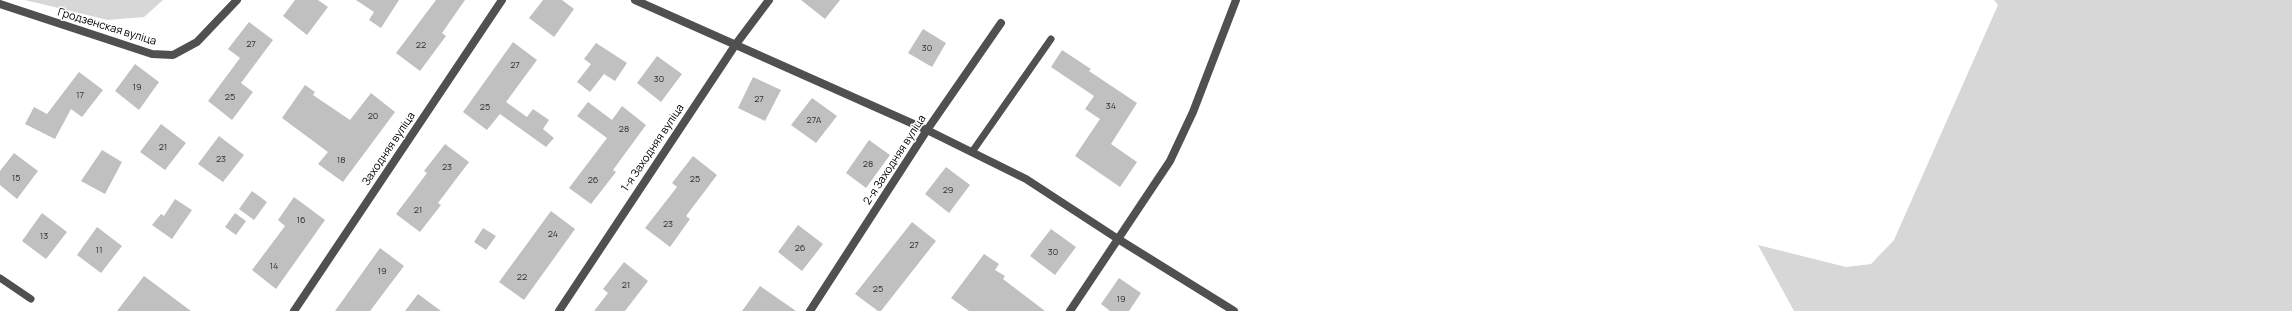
<!DOCTYPE html>
<meta charset="utf-8">
<style>
body{margin:0}
canvas{display:block;background:#fff}
</style>
<canvas width="2292" height="311"></canvas>
<script>
const ctx = document.querySelector('canvas').getContext('2d');
ctx.lineJoin = 'round';
function fill(path, color) { ctx.fillStyle = color; ctx.fill(path, 'evenodd'); }
function stroke(path, color, width, dash) { ctx.strokeStyle = color; ctx.lineWidth = width; ctx.lineCap = dash ? 'butt' : 'round'; ctx.setLineDash(dash || []); ctx.stroke(path); }
function write(font, color, halo, rows, align = 'center') {
  ctx.font = font + ' Manrope,sans-serif'; ctx.lineWidth = 3; ctx.setLineDash([]); ctx.textBaseline = 'middle'; ctx.strokeStyle = halo; ctx.fillStyle = color; for (const [text, x, y, turn = 0] of rows) {
    ctx.save(); ctx.translate(x, y); ctx.rotate((+turn || 0) * Math.PI / 180); ctx.textAlign = isNaN(turn) ? turn : align; if (halo) ctx.strokeText(text, 0, 0); ctx.fillText(text, 0, 0); ctx.restore();
  }
}
fill(new Path2D(`
 M25 0H163L144 17 108 20Z
 M1994 0H2292V311H1794L1758 245 1846 267 1871 264 1894 240 1998 5Z`), '#d7d7d7');
fill(new Path2D(`
 M295 0H318L328 7 307 35 283 16Z
 M356 0H399L381 28 369 20 374 12Z
 M436 0H465L442 33 446 36 420 71 396 53Z
 M543 0H562L574 9 554 37 529 18Z
 M801 0H840L825 19Z
 M249 22 273 40 241 83 253 92 232 120 208 101 240 58 228 49Z
 M923 29 946 43 932 67 908 53Z
 M513 42 537 60 506 102 527 117 533 109 549 120 543 129 554 138 546 147 500 114 487 130 463 112Z
 M596 43 627 63 615 81 604 74 590 92 577 82 591 64 584 59Z
 M1062 50 1091 69 1089 71 1137 103 1111 144 1137 162 1120 187 1075 156 1100 119 1085 109 1094 96 1051 67Z
 M657 56 682 74 661 102 637 83Z
 M135 64 159 82 139 110 115 91Z
 M79 72 103 90 82 117 71 109 55 139 25 124 34 107 47 114Z
 M753 77 781 90 765 121 738 108Z
 M305 85 315 92 313 95 350 120 371 93 395 112 343 182 318 164 328 152 282 118Z
 M812 98 837 116 816 143 791 125Z
 M588 102 612 120 622 106 646 125 613 170 616 172 591 204 569 188 607 138 577 116Z
 M161 124 186 143 165 170 140 152Z
 M219 136 244 155 223 182 198 164Z
 M869 140 890 155 866 188 846 173Z
 M445 144 469 162 438 203 441 205 420 232 396 214 427 173 424 171Z
 M102 150 122 162 105 194 81 181Z
 M14 153 38 171 17 199 0 185V171Z
 M693 156 717 175 686 216 690 219 670 247 645 228 677 187 672 183Z
 M946 167 970 185 949 213 925 194Z
 M252 191 267 202 254 220 239 209Z
 M294 197 325 220 276 289 252 270 285 226 278 220Z
 M175 199 192 210 172 239 152 225 161 214 164 216Z
 M551 211 575 229 524 300 499 282Z
 M42 213 67 232 46 259 22 241Z
 M235 213 246 221 236 235 225 227Z
 M912 222 936 241 881 311H878L855 294Z
 M798 225 823 244 802 271 778 252Z
 M97 227 122 246 101 273 77 255Z
 M483 228 496 236 486 250 474 242Z
 M1051 229 1076 247 1055 275 1030 256Z
 M380 248 404 266 370 311H335Z
 M984 254 999 264 995 270 1005 276 1003 279 1045 311H969L951 298Z
 M624 262 648 281 625 311H594L608 293 603 289Z
 M144 276 191 311H117Z
 M1119 278 1141 293 1129 311H1110L1101 304Z
 M760 286 796 311H742Z
 M418 294 441 311H405Z`), '#c0c0c0');
stroke(new Path2D(`
 M972 152 1051 39
 M0 278 31 299`), '#505050', 7);
stroke(new Path2D(`
 M635 0 927 130 1026 179 1118 239 1234 311
 M0 4 152 54 173 55 197 42 237 0
 M294 311 502 0
 M559 311 736 44 769 0
 M810 311 927 130 1001 23
 M1070 311 1170 161 1193 112 1236 0`), '#505050', 8);
write('9px', '#303030', null, [
 ["27",251,44],
 ["22",421,45],
 ["30",927,48],
 ["27",515,65],
 ["30",659,79],
 ["19",137,87],
 ["17",80,95],
 ["25",230,97],
 ["27",759,99],
 ["34",1111,106],
 ["25",485,107],
 ["20",373,116],
 ["27А",814,120],
 ["28",624,129],
 ["21",163,147],
 ["23",221,159],
 ["18",341,160],
 ["28",868,164],
 ["23",447,167],
 ["15",16,178],
 ["25",695,179],
 ["26",593,180],
 ["29",948,190],
 ["21",418,210],
 ["16",301,220],
 ["23",668,224],
 ["24",553,234],
 ["13",44,236],
 ["27",914,245],
 ["26",800,248],
 ["11",99,250],
 ["30",1053,252],
 ["14",274,266],
 ["19",382,271],
 ["22",522,277],
 ["21",626,285],
 ["25",878,289],
 ["19",1121,299]
]);
write('11px', '#000', '#fff', [
 ["Гродзенская вуліца",107,27,17],
 ["1-я Заходняя вуліца",653,148,-56],
 ["Заходняя вуліца",389,149,-56],
 ["2-я Заходняя вуліца",895,160,-57]
]);
</script>
